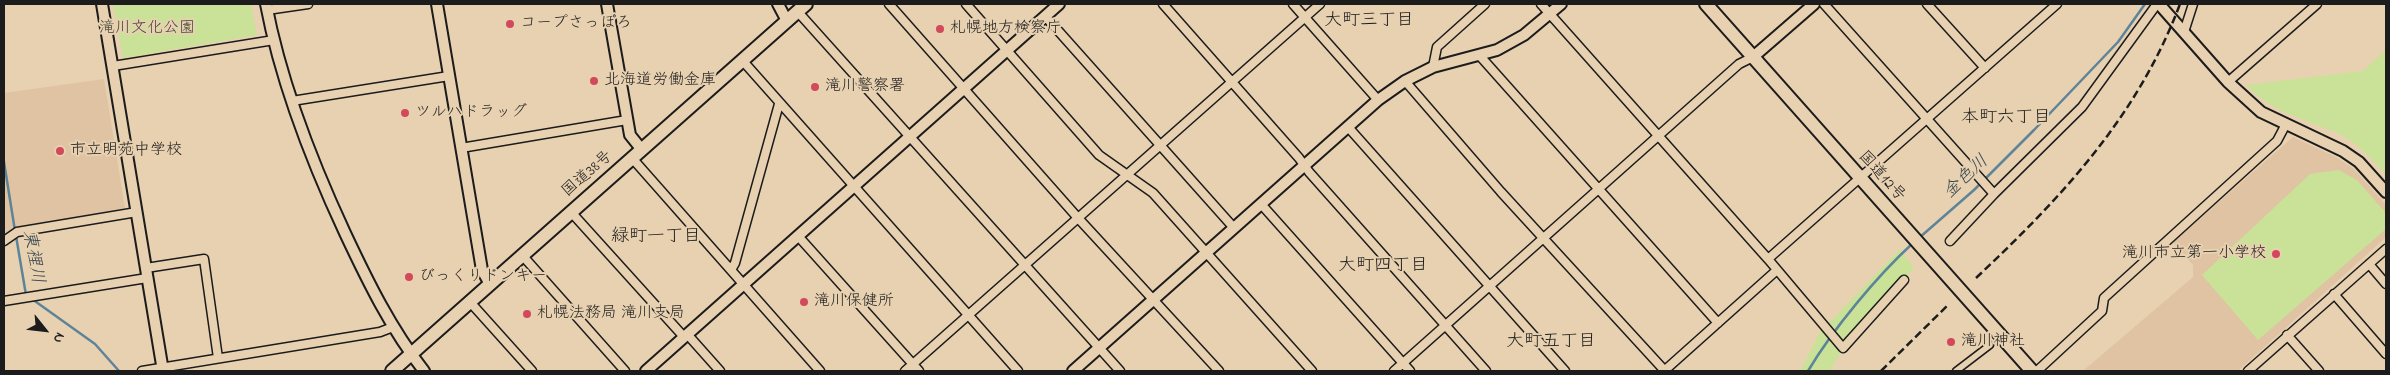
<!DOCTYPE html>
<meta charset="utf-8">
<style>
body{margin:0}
#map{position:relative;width:2390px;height:375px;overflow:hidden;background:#e8d1b1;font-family:"Indie Flower",sans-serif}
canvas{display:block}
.frame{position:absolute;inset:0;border:5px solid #1c1c1c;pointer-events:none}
.north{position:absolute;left:20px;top:305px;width:50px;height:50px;-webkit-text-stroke:4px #e8d1b1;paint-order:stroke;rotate:119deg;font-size:14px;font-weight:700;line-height:20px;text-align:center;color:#1c1c1c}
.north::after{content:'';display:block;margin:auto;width:18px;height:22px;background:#1c1c1c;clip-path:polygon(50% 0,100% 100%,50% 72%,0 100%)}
</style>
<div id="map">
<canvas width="2390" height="375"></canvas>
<div class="frame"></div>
<div class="north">N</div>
</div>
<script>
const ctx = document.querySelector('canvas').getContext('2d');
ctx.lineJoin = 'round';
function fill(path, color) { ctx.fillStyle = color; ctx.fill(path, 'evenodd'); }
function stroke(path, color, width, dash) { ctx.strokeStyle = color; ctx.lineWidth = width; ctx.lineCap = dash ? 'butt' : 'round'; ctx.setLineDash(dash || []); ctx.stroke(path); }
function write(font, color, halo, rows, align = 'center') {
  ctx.font = font + ' "Indie Flower","Klee One",sans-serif'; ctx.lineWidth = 4; ctx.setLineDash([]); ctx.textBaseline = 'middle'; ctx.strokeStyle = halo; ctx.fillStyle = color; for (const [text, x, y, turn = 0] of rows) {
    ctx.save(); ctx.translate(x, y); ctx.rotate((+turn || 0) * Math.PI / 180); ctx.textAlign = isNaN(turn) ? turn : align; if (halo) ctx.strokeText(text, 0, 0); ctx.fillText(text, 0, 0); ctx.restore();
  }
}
fill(new Path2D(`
 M104 79 125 208 15 229 4 239V93Z
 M2293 137 2336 157 2354 169 2386 205V237L2238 371H2083L2193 277V265L2173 242Z`), '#dfc3a2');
fill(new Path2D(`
 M113 4H251L257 35 123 58Z
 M2386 50V175C2370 157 2353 138 2330 130 2300 118 2269 110 2246 85L2363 71Z
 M2339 170 2357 180 2386 213V229L2258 340 2202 275 2310 174Z
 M1900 249 1914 268 1843 348 1830 371H1800L1820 332Z`), '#cae298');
stroke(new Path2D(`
 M4 162 15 231
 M16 236 26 295
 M1919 238 1974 190 2034 130 2118 42 2145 4
 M32 299 95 344 119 371
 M1808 371C1833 329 1877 276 1913 243`), '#5d8498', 2.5);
const pedestrian = new Path2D(`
 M1956 371 1990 345`);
const minor = new Path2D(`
 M889 4 1078 218 1219 371
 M966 4 1099 155 1153 193 1312 371
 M1163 4 1299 158 1309 172 1486 371
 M1293 4 1378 100
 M1541 4 1768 259 1843 348 1904 280
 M1824 4 1994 194 2082 107 2157 4
 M1927 4 1985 68
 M267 10 308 4
 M798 12 1120 371
 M1045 16 1234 228
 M2184 32 2193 4
 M1480 56 1718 323
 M742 60 1018 371
 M113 66 274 40
 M1433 67 1437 47 1485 4
 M1405 81 1501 192 1665 371
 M2228 82 2317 4
 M292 101 449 76
 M1348 127 1565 371
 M461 148 627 120
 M632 158 820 371
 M1261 204 1410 371
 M571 212 684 337
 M798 236 919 371
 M4 241 17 232 137 212
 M1950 241 1994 194
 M522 255 625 371
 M1768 259 2057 4
 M2369 264 2386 284
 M146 268 204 259 218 358
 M731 270 735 263 779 104
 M2334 294 2386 354
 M4 301 147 278
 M470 302 532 371
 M687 334 720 371
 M2287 335 2319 371
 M142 371 380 332 393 327
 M905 371 1320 4
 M1394 371 1739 64 1753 57
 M1664 371 1777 270
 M2037 371 2102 311 2104 298 2277 141 2286 124
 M2248 371 2386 249`);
const tertiary = new Path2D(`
 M102 4 163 371
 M266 4C281 83 311 160 345 233 368 282 391 329 424 371
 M437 4 482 270 490 284
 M607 4 630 135 642 150
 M778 4 787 21
 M2159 4 2228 82 2261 112 2343 151 2359 162 2386 192
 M1753 57 1814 4
 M646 371 1059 4
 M1073 371 1378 100 1405 81 1433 67 1497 50 1524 35 1561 4`);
const trunk = new Path2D(`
 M1706 4 2032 371
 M392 371 806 4`);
stroke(pedestrian, '#1c1c1c', 9);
stroke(minor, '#1c1c1c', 11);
stroke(tertiary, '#1c1c1c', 14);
stroke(trunk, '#1c1c1c', 16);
stroke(pedestrian, '#e8d1b1', 5.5);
stroke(minor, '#e8d1b1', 8);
stroke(tertiary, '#e8d1b1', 10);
stroke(trunk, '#e8d1b1', 12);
stroke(new Path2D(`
 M1976 278C2062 197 2138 116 2180 4
 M1881 371 1948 305`), '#1c1c1c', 2.5, [8, 4]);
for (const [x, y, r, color] of [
 [510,24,5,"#d1495b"],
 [940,29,5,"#d1495b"],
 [594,81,5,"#d1495b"],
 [815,87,5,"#d1495b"],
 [405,113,5,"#d1495b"],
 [60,151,5,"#d1495b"],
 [2276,254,5,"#d1495b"],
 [409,277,5,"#d1495b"],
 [804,302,5,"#d1495b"],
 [527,314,5,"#d1495b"],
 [1951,342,5,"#d1495b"]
]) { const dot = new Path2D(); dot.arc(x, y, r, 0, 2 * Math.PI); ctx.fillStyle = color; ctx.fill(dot); stroke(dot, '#e8d1b1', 2); }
write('16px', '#1c1c1c', '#e8d1b1', [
 ["コープさっぽろ",520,24],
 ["札幌地方検察庁",950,29],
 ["北海道労働金庫",604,81],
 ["滝川警察署",825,87],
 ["ツルハドラッグ",415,113],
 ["市立明苑中学校",70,151],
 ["滝川市立第一小学校",2266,254,"right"],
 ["びっくりドンキー",419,277],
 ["滝川保健所",814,302],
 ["札幌法務局 滝川支局",537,314],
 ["滝川神社",1961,342]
], 'left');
write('16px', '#3f4435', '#e8d1b1', [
 ["滝川文化公園",147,29]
]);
write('16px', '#1c1c1c', '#e8d1b1', [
 ["国道38号",588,175,-41],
 ["国道12号",1881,177,48]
]);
write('18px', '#1c1c1c', '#e8d1b1', [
 ["大町三丁目",1369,22],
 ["本町六丁目",2006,119],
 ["緑町一丁目",656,238],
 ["大町四丁目",1383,267],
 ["大町五丁目",1551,343]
]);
write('italic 18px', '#374750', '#e8d1b1', [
 ["金色川",1967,178,-43],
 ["東裡川",32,257,80]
]);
</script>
